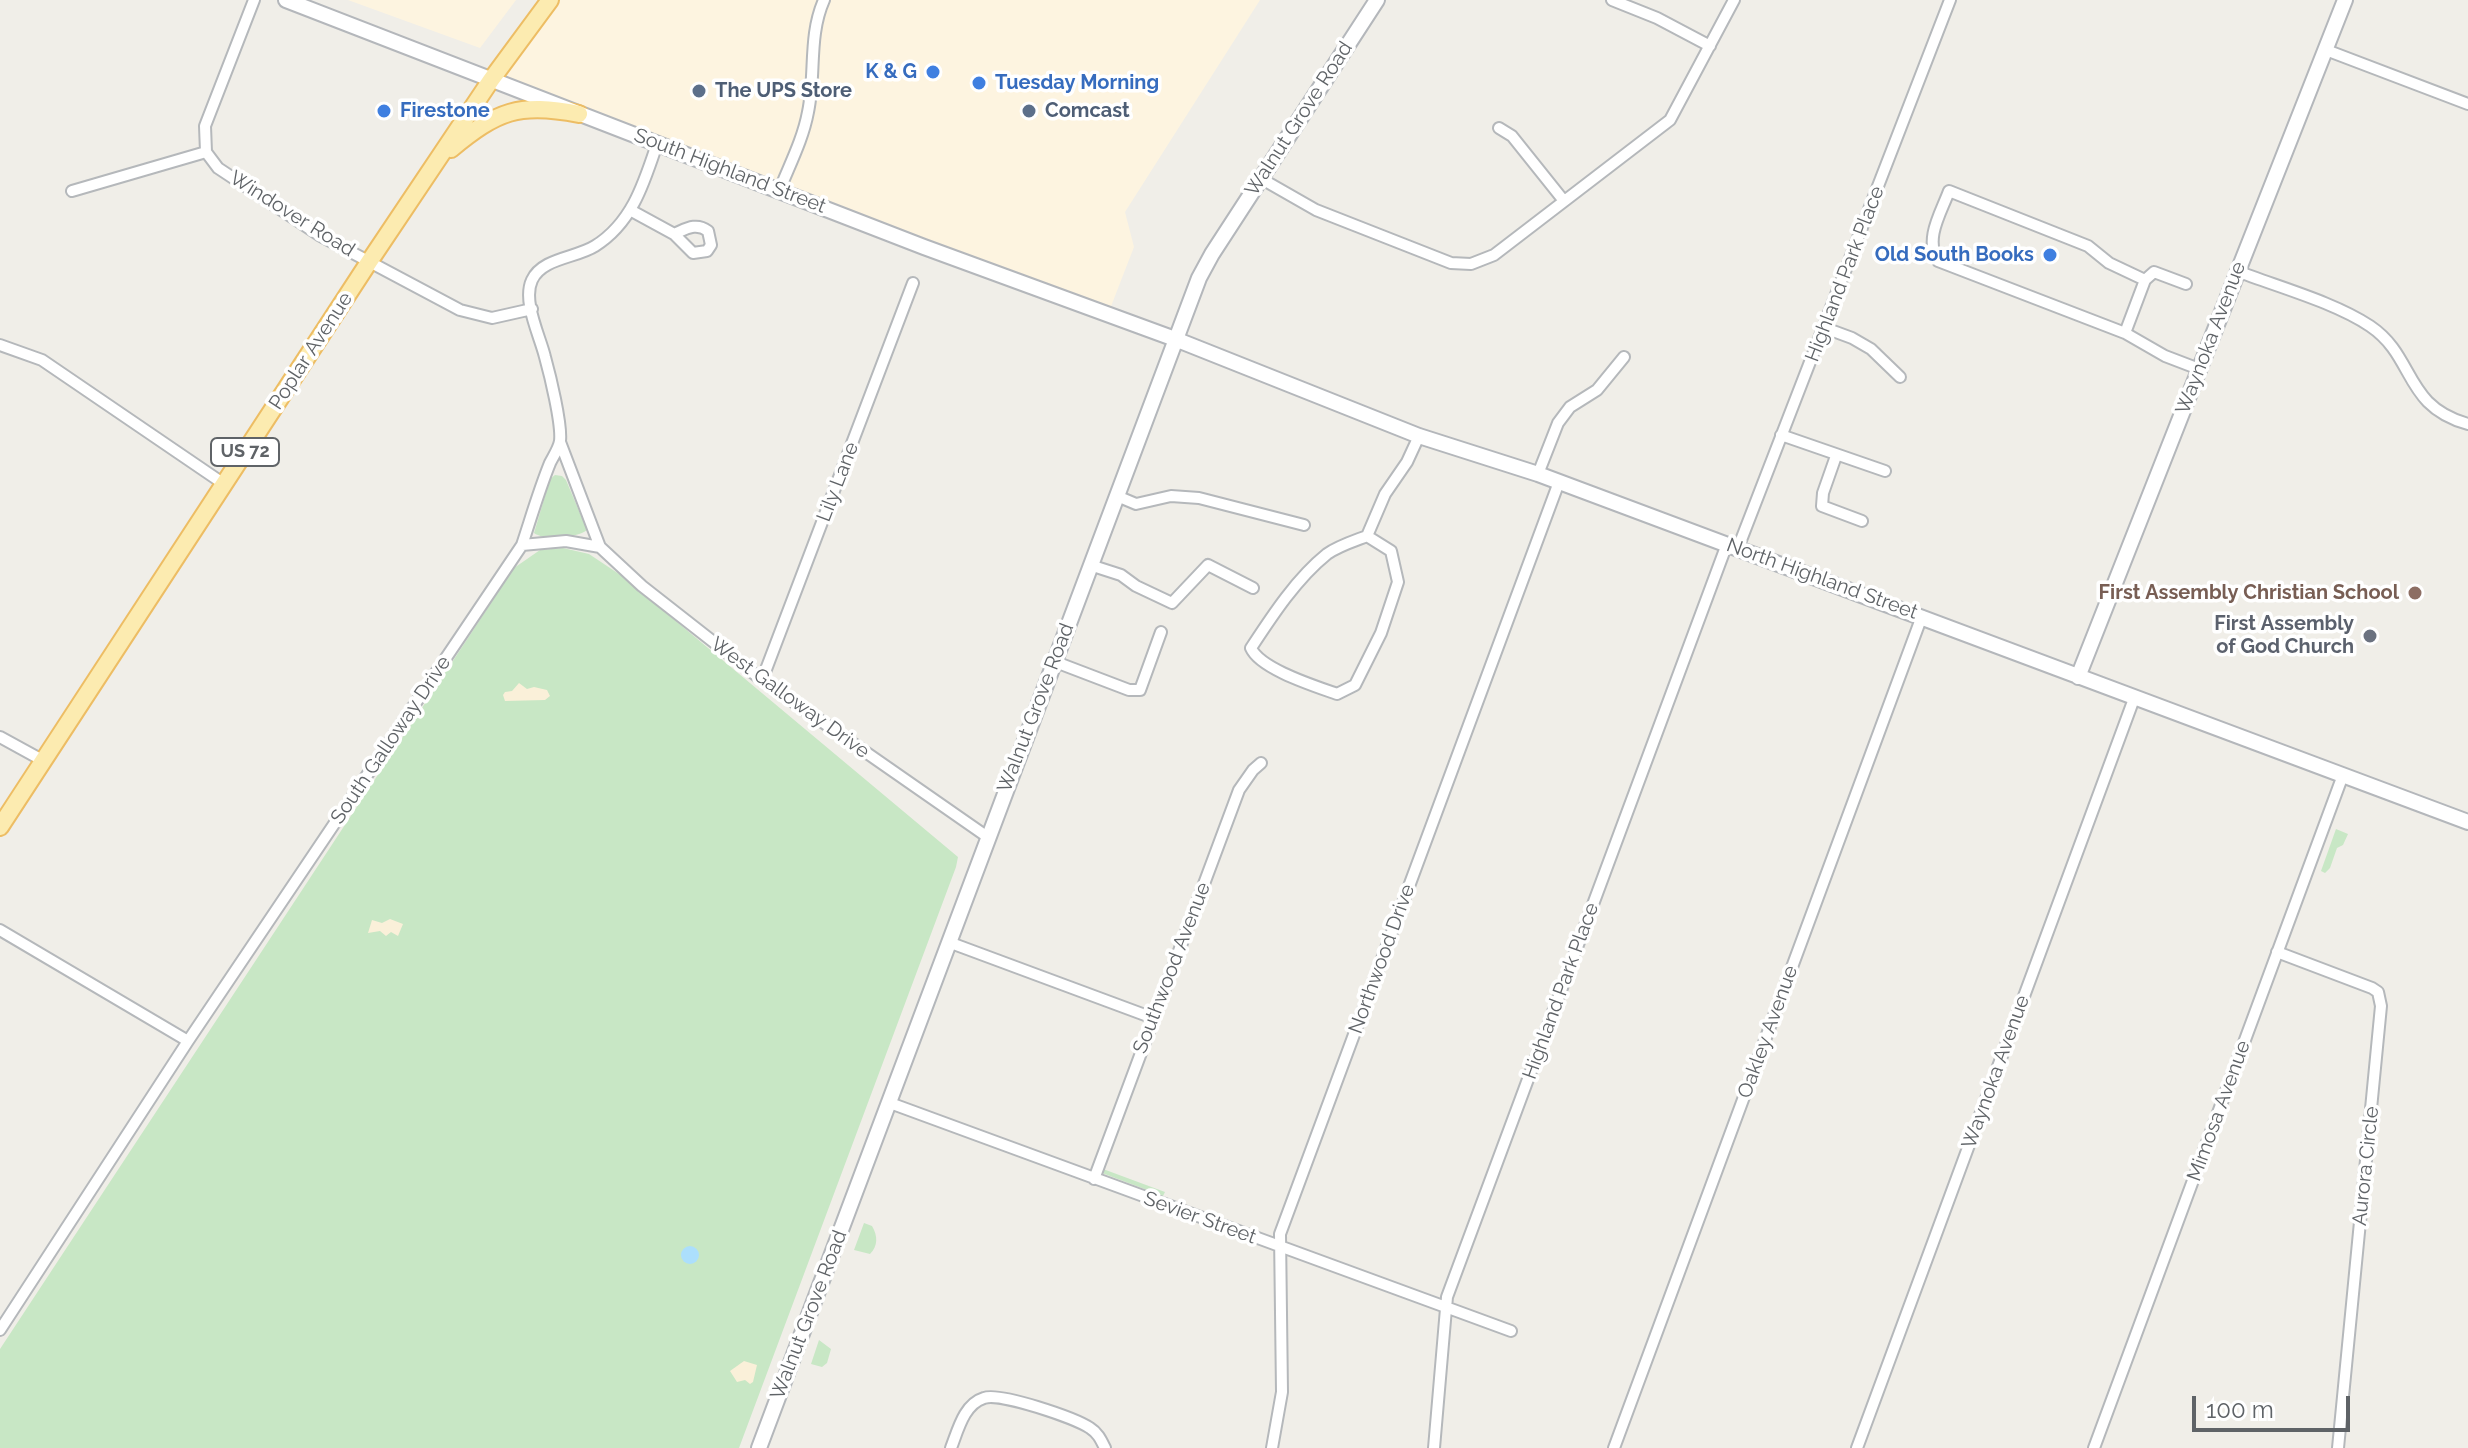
<!DOCTYPE html>
<style>
body{margin:0}
#map{position:relative;width:2468px;height:1448px;overflow:hidden;background:#f0eee8;font-family:Raleway,sans-serif}
canvas{display:block}
.scale{position:absolute;left:2192px;top:1396px;width:158px;height:36px;box-sizing:border-box;border:4px solid #5f6367;border-top:0;padding-left:10px;font-size:24px;line-height:28px;white-space:nowrap;color:#5f6367;-webkit-text-stroke:6px #fff;paint-order:stroke}
</style>
<div id="map">
<canvas width="2468" height="1448"></canvas>
<div class="scale">100 m</div>
</div>
<script>
const ctx = document.querySelector('canvas').getContext('2d');
ctx.lineJoin = 'round';
function fill(path, color) { ctx.fillStyle = color; ctx.fill(path, 'evenodd'); }
function stroke(path, color, width, dash) { ctx.strokeStyle = color; ctx.lineWidth = width; ctx.lineCap = dash ? 'butt' : 'round'; ctx.setLineDash(dash || []); ctx.stroke(path); }
function write(font, color, halo, rows, align = 'center') {
  ctx.font = font + ' Raleway,sans-serif'; ctx.lineWidth = 7; ctx.setLineDash([]); ctx.textBaseline = 'middle'; ctx.strokeStyle = halo; ctx.fillStyle = color; for (const [text, x, y, turn = 0] of rows) {
    ctx.save(); ctx.translate(x, y); ctx.rotate((+turn || 0) * Math.PI / 180); ctx.textAlign = isNaN(turn) ? turn : align; if (halo) ctx.strokeText(text, 0, 0); ctx.fillText(text, 0, 0); ctx.restore();
  }
}
fill(new Path2D(`
 M348 0H516L480 48Z
 M550 0H1260L1125 212 1134 247 1108 314 491 80Z`), '#fdf4e0');
fill(new Path2D(`
 M555 475 562 476 566 480 587 530C577 538 545 541 534 533L550 479Z
 M563 548 589 554 622 576 958 857 956 867 739 1448H0V1349L514 568 540 550Z
 M2336 829 2348 834 2343 845 2337 848 2330 868 2325 873 2321 871Z
 M1103 1169 1165 1192 1163 1196 1102 1173Z
 M864 1223 872 1226C878 1236 878 1246 870 1254L854 1250Z
 M819 1340 831 1349 827 1363 822 1367 811 1364Z`), '#c8e7c5');
fill(new Path2D(`
 M519 683 527 689 534 687 547 690 550 696 545 700 505 701 503 695 505 692 512 691Z
 M390 919 403 924 398 936 391 932 386 936 380 931 368 933 372 920 382 923Z
 M744 1361 757 1365 753 1382 750 1384 745 1380 737 1382 730 1371Z`), '#faf0d9');
fill(new Path2D(`
 M681 1255a9 9 0 1 1 18 0a9 9 0 1 1-18 0Z`), '#acdffc');
const street = new Path2D(`
 M254 0 205 126 206 152 218 168 319 235 460 310 492 318 532 309
 M1612 0 1657 18 1710 46
 M2326 50 2468 104
 M1499 128 1512 136 1564 201
 M1260 178 1316 210 1451 263 1471 264 1494 255 1670 120 1734 0
 M780 189C790 164 803 139 808 112 816 74 808 36 824 0
 M72 191 206 152
 M630 210 674 234 693 253 707 251 711 245 708 231C696 222 686 229 674 234
 M2237 271C2278 287 2334 302 2370 326 2416 357 2403 406 2468 424
 M2145 280 2125 333 2165 356 2199 369
 M1825 328 1852 338 1871 349 1900 377
 M2125 333 1938 261C1924 239 1941 213 1949 191L2088 246 2109 263 2145 280 2154 272 2186 284
 M0 345 42 360 224 484
 M1781 435 1885 471
 M560 442 600 547
 M1836 456 1823 493 1822 506 1862 521
 M1538 474 1558 423 1570 407 1597 390 1624 357
 M1117 496 1136 504 1171 496 1199 498 1304 525
 M1367 536 1391 551 1398 582 1381 633 1355 685 1337 694C1315 686 1260 669 1251 648 1272 616 1296 579 1327 554 1338 546 1354 541 1367 536Z
 M1367 536 1385 494 1407 462 1419 436
 M522 545 566 541 600 547 642 586 762 680 989 838
 M1738 548 1950 0
 M1090 565 1121 575 1136 586 1172 603 1208 565 1253 588
 M1053 661 1129 690H1140L1161 632
 M762 680 913 283
 M0 737 42 760
 M0 930 188 1041
 M951 943 1153 1018
 M2277 952 2372 988 2378 992 2381 1006 2338 1448
 M890 1103 1511 1331
 M1094 1179 1239 790 1253 770 1261 763
 M0 1330 188 1041 522 545C531 518 539 490 550 463 553 457 559 448 560 441 562 424 550 375 545 357 540 336 522 301 532 280 542 258 576 258 595 246 632 223 644 183 657 144
 M951 1448C958 1430 964 1404 984 1398 1000 1392 1075 1418 1090 1428 1098 1433 1101 1440 1105 1448
 M1272 1448 1282 1392 1280 1234 1559 482
 M1434 1448 1447 1297 1727 544
 M1614 1448 1922 616
 M1857 1448 2135 696
 M2094 1448 2343 775`);
const secondary = new Path2D(`
 M286 0 924 247 1175 339 1419 436 1538 474 2468 822
 M2078 677 2345 0
 M759 1448 1199 278 1212 254 1377 0`);
const primary = new Path2D(`
 M451 149C497 111 519 102 579 114
 M0 827 369 262 491 80 550 0`);
stroke(street, '#b5b8bb', 14);
stroke(secondary, '#b4b7bb', 18);
stroke(primary, '#edbd64', 20);
stroke(street, '#fff', 10);
stroke(secondary, '#fff', 14);
stroke(primary, '#fcebb0', 16);
for (const [x, y, r, color] of [
 [933,72,8,"#3f7fe0"],
 [979,83,8,"#3f7fe0"],
 [699,91,8,"#5c6f8a"],
 [384,111,8,"#3f7fe0"],
 [1029,111,8,"#5c6f8a"],
 [2050,255,8,"#3f7fe0"],
 [2415,593,8,"#8d6e63"],
 [2370,636,8,"#6b7280"]
]) { const dot = new Path2D(); dot.arc(x, y, r, 0, 2 * Math.PI); ctx.fillStyle = color; ctx.fill(dot); stroke(dot, '#fff', 3); }
for (const [x, y, w] of [
 [245,452,68]
]) { const box = new Path2D(); box.roundRect(x - w / 2, y - 14, w, 28, 6); ctx.fillStyle = '#fff'; ctx.fill(box); stroke(box, '#5f6367', 2); }
write('bold 18px', '#5f6367', null, [
 ["US 72",245,452]
]);
write('bold 20px', '#366cbe', '#fff', [
 ["K & G",917,72],
 ["Tuesday Morning",995,83,"left"],
 ["Firestone",400,111,"left"],
 ["Old South Books",2034,255]
], 'right');
write('bold 20px', '#4e5e75', '#fff', [
 ["The UPS Store",715,91],
 ["Comcast",1045,111]
], 'left');
write('20px', '#5f6367', '#fff', [
 ["Walnut Grove Road",1299,119,-57],
 ["South Highland Street",730,171,21],
 ["Windover Road",292,214,32],
 ["Highland Park Place",1845,274,-69],
 ["Waynoka Avenue",2211,338,-69],
 ["Poplar Avenue",311,351,-57],
 ["Lily Lane",838,482,-69],
 ["North Highland Street",1822,579,20],
 ["West Galloway Drive",790,698,36],
 ["Walnut Grove Road",1036,708,-69],
 ["South Galloway Drive",391,740,-56],
 ["Northwood Drive",1382,959,-70],
 ["Southwood Avenue",1172,968,-69],
 ["Highland Park Place",1561,991,-70],
 ["Oakley Avenue",1768,1032,-70],
 ["Waynoka Avenue",1996,1072,-70],
 ["Mimosa Avenue",2219,1111,-70],
 ["Aurora Circle",2366,1166,-84],
 ["Sevier Street",1200,1218,20],
 ["Walnut Grove Road",809,1315,-69]
]);
write('bold 20px', '#785e54', '#fff', [
 ["First Assembly Christian School",2399,593]
], 'right');
write('bold 20px', '#5b616d', '#fff', [
 ["First Assembly",2354,624],
 ["of God Church",2354,647]
], 'right');
</script>
